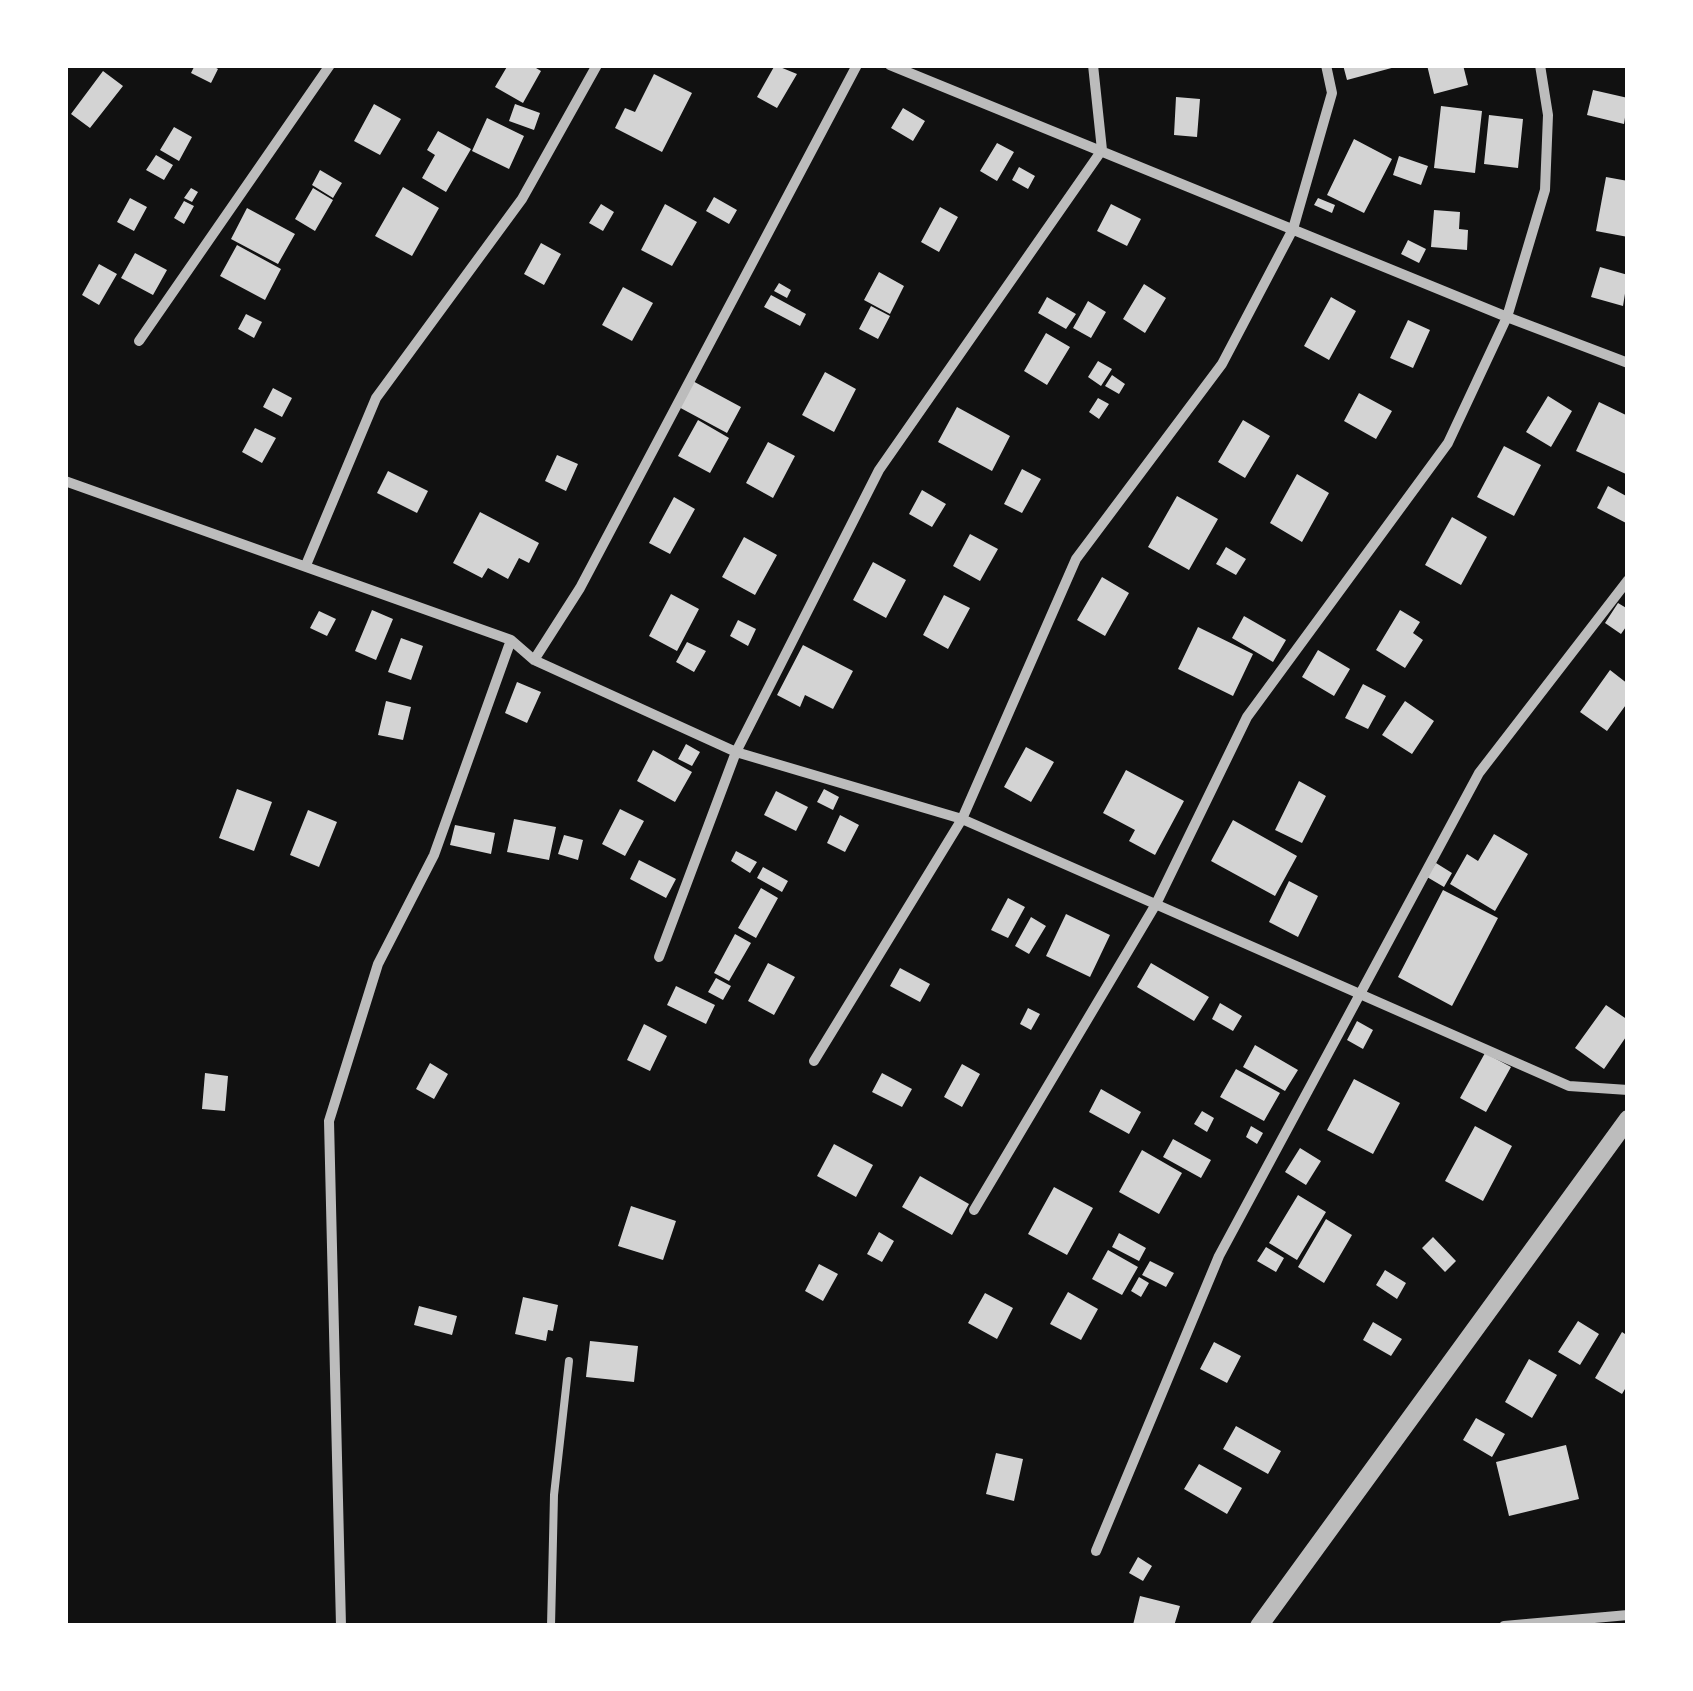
<!DOCTYPE html>
<style>
body{margin:0}
#map{position:relative;width:1693px;height:1691px;overflow:hidden;background:#111;font-family:Montserrat,sans-serif}
canvas{display:block}
.frame{position:absolute;inset:0;border:68px solid #fff;pointer-events:none}
</style>
<div id="map">
<canvas width="1693" height="1691"></canvas>
<div class="frame"></div>
</div>
<script>
const ctx = document.querySelector('canvas').getContext('2d');
ctx.lineJoin = 'round';
function fill(path, color) { ctx.fillStyle = color; ctx.fill(path, 'evenodd'); }
function stroke(path, color, width, dash) { ctx.strokeStyle = color; ctx.lineWidth = width; ctx.lineCap = dash ? 'butt' : 'round'; ctx.setLineDash(dash || []); ctx.stroke(path); }
fill(new Path2D(`
 M195 65H211L218 69 211 83 191 73Z
 M508 65H531L541 71 523 103 495 87Z
 M775 65 797 74 777 108 757 97Z
 M1343 65H1399V66L1347 80Z
 M1427 65H1463L1468 85 1434 94Z
 M103 71 123 86 90 128 71 114Z
 M654 74 692 93 662 152 615 128 625 108 635 112Z
 M1593 90 1628 98 1624 124 1587 115Z
 M1176 97 1200 99 1197 137 1174 135Z
 M374 104 401 119 380 155 354 141Z
 M515 104 540 113 534 130 509 121Z
 M1441 106 1482 111 1475 173 1434 168Z
 M903 108 925 121 913 141 891 128Z
 M1489 115 1523 119 1518 168 1484 164Z
 M487 118 524 136 509 169 472 151Z
 M174 127 192 137 179 161 160 150Z
 M438 131 471 149 446 192 422 178 435 155 427 150Z
 M1354 139 1392 159 1364 213 1327 195Z
 M997 143 1014 152 997 181 980 171Z
 M156 155 173 165 164 180 146 170Z
 M1399 156 1428 166 1421 185 1393 175Z
 M1019 167 1035 176 1028 189 1012 180Z
 M320 170 342 183 333 198 312 185Z
 M1606 177 1628 181V237L1596 231Z
 M403 187 439 208 412 256 375 236Z
 M191 188 198 192 192 202 184 198Z
 M313 188 333 200 315 231 295 219Z
 M714 197 737 210 729 224 706 211Z
 M130 198 147 207 134 231 117 222Z
 M1318 198 1335 205 1332 213 1314 205Z
 M184 201 194 206 184 224 174 218Z
 M601 204 614 212 603 231 589 223Z
 M665 204 697 222 672 266 641 250Z
 M1111 204 1141 219 1127 246 1097 231Z
 M940 207 958 217 939 252 921 242Z
 M247 208 295 234 278 264 231 239Z
 M1434 210 1460 212 1459 229 1468 230 1467 250 1431 247Z
 M1408 240 1426 249 1419 263 1401 254Z
 M541 243 561 254 544 285 524 274Z
 M237 245 281 269 265 300 220 276Z
 M135 253 167 270 153 295 121 278Z
 M99 264 117 274 99 305 82 295Z
 M1600 267 1628 275 1623 306 1591 297Z
 M879 272 904 286 890 314 864 300Z
 M779 283 791 290 787 298 774 291Z
 M1144 284 1166 298 1145 333 1123 319Z
 M623 287 653 303 632 341 602 325Z
 M771 295 806 314 800 326 764 307Z
 M1047 297 1076 314 1066 329 1038 313Z
 M1331 297 1356 311 1329 360 1304 346Z
 M1088 301 1106 312 1091 338 1073 328Z
 M871 306 890 316 878 339 859 329Z
 M246 314 262 322 254 338 238 329Z
 M1408 320 1430 330 1413 368 1390 358Z
 M1046 333 1070 347 1047 385 1024 371Z
 M1098 361 1112 369 1101 386 1088 377Z
 M825 372 856 389 834 432 802 415Z
 M1112 375 1125 384 1119 394 1105 386Z
 M689 379 741 407 727 433 675 405Z
 M273 388 292 398 282 417 263 407Z
 M1359 393 1392 411 1376 439 1344 421Z
 M1548 396 1572 411 1551 447 1526 432Z
 M1098 398 1109 404 1099 419 1089 412Z
 M1599 402 1628 416V475L1576 451Z
 M957 407 1010 436 992 471 938 442Z
 M698 420 729 438 710 473 678 456Z
 M1243 420 1270 436 1245 478 1218 462Z
 M255 428 276 438 262 463 242 452Z
 M768 442 795 456 773 498 746 483Z
 M1504 446 1541 465 1514 516 1477 497Z
 M557 455 578 464 566 491 545 481Z
 M1022 469 1041 479 1022 513 1004 504Z
 M388 471 428 491 417 513 377 493Z
 M1297 474 1329 493 1302 542 1270 523Z
 M1608 486 1628 497V524L1597 508Z
 M922 490 946 504 932 527 909 514Z
 M1177 496 1218 519 1189 570 1148 547Z
 M674 497 695 509 670 554 649 543Z
 M480 512 539 543 529 563 519 558 508 579 488 568 482 578 453 563Z
 M1452 517 1487 537 1461 585 1425 565Z
 M970 534 998 549 980 581 953 566Z
 M744 537 777 555 755 595 722 577Z
 M1226 547 1246 559 1236 575 1216 564Z
 M873 562 906 580 886 618 853 600Z
 M1102 577 1129 593 1105 636 1077 620Z
 M671 594 699 609 677 651 649 636Z
 M944 595 970 608 948 649 923 635Z
 M1618 603 1628 609V624L1621 634 1605 623Z
 M372 610 393 619 376 660 355 651Z
 M1400 610 1420 622 1413 633 1423 640 1405 668 1376 650Z
 M319 611 336 619 327 636 310 628Z
 M1244 616 1286 640 1273 662 1232 638Z
 M738 620 756 629 748 646 730 636Z
 M1198 627 1253 654 1233 696 1178 669Z
 M401 638 423 646 411 680 388 672Z
 M687 642 706 651 694 672 676 662Z
 M803 645 853 671 833 709 805 695 800 707 777 695Z
 M1318 650 1350 669 1334 696 1302 677Z
 M1610 670 1628 684V702L1607 731 1580 712Z
 M517 682 541 692 527 723 505 713Z
 M1363 684 1386 696 1368 729 1345 718Z
 M386 701 411 707 403 740 378 735Z
 M1405 701 1434 721 1412 754 1382 735Z
 M686 744 700 752 692 766 678 759Z
 M1026 747 1054 762 1031 802 1004 787Z
 M653 750 692 772 675 802 637 781Z
 M1126 770 1184 801 1155 855 1129 841 1135 830 1103 813Z
 M1299 781 1326 796 1302 843 1275 830Z
 M237 789 272 802 254 851 219 838Z
 M824 789 839 797 833 810 817 802Z
 M776 791 808 807 796 831 764 815Z
 M620 809 644 821 625 856 602 844Z
 M308 810 337 822 319 867 290 855Z
 M840 815 859 825 845 852 827 843Z
 M514 819 556 827 549 860 507 852Z
 M1233 820 1297 856 1275 896 1211 861Z
 M455 825 495 833 491 854 450 845Z
 M1494 834 1528 854 1495 911 1450 884 1467 854 1478 861Z
 M564 835 583 840 578 860 558 854Z
 M736 851 757 862 750 873 731 861Z
 M639 860 676 879 666 898 630 879Z
 M1436 863 1452 873 1444 887 1427 877Z
 M763 867 788 881 782 892 757 878Z
 M1289 881 1318 896 1298 937 1269 922Z
 M761 888 778 898 756 938 738 928Z
 M1443 890 1498 918 1452 1006 1398 977Z
 M1008 898 1025 907 1008 938 991 930Z
 M1066 914 1110 935 1090 977 1046 956Z
 M1031 917 1046 926 1029 954 1015 946Z
 M735 934 751 943 729 981 714 973Z
 M768 963 795 977 774 1015 748 1001Z
 M1151 963 1209 997 1194 1021 1137 987Z
 M900 968 930 984 920 1002 890 986Z
 M716 978 731 986 723 1000 708 992Z
 M676 986 715 1005 706 1024 667 1005Z
 M1220 1003 1242 1016 1233 1031 1212 1019Z
 M1606 1005 1628 1020V1034L1604 1069 1575 1048Z
 M1028 1008 1040 1014 1031 1030 1020 1024Z
 M1357 1021 1373 1030 1363 1049 1347 1040Z
 M644 1024 667 1036 650 1071 627 1060Z
 M1255 1045 1298 1070 1285 1091 1243 1067Z
 M1485 1053 1511 1067 1486 1112 1460 1098Z
 M430 1063 448 1074 434 1099 416 1089Z
 M962 1064 980 1074 962 1107 944 1097Z
 M1236 1069 1280 1093 1264 1121 1220 1097Z
 M205 1073 228 1076 225 1111 202 1109Z
 M882 1073 912 1089 902 1107 872 1092Z
 M1354 1079 1400 1103 1373 1154 1327 1130Z
 M1101 1089 1141 1112 1129 1134 1089 1112Z
 M1202 1111 1214 1118 1207 1132 1194 1124Z
 M1251 1126 1263 1133 1257 1144 1246 1137Z
 M1475 1126 1512 1146 1483 1201 1445 1181Z
 M1173 1139 1211 1160 1201 1178 1163 1157Z
 M834 1144 873 1165 856 1197 817 1176Z
 M1300 1148 1321 1161 1306 1185 1285 1172Z
 M1142 1150 1182 1173 1159 1214 1119 1192Z
 M920 1176 969 1204 952 1235 902 1207Z
 M1054 1187 1093 1208 1067 1255 1028 1234Z
 M1298 1195 1326 1212 1297 1260 1269 1243Z
 M631 1206 676 1221 663 1260 618 1246Z
 M1326 1219 1352 1235 1324 1283 1298 1267Z
 M879 1232 894 1241 882 1262 867 1254Z
 M1119 1233 1146 1248 1139 1261 1112 1247Z
 M1433 1237 1456 1261 1445 1272 1422 1248Z
 M1266 1247 1284 1258 1276 1272 1257 1261Z
 M1108 1250 1138 1267 1122 1295 1092 1279Z
 M1150 1261 1174 1273 1166 1287 1142 1275Z
 M819 1264 838 1274 823 1301 805 1291Z
 M1385 1270 1406 1283 1397 1299 1376 1285Z
 M1139 1277 1149 1283 1141 1297 1131 1291Z
 M1068 1292 1098 1309 1081 1340 1050 1324Z
 M985 1293 1013 1308 997 1339 968 1323Z
 M523 1297 558 1305 553 1331 548 1330 546 1341 515 1334Z
 M419 1306 457 1316 452 1335 414 1325Z
 M1578 1321 1599 1334 1580 1365 1558 1352Z
 M1373 1322 1402 1339 1391 1356 1363 1340Z
 M1622 1332 1628 1336V1384L1622 1394 1595 1378Z
 M590 1341 638 1346 634 1382 586 1377Z
 M1214 1342 1241 1356 1227 1383 1200 1369Z
 M1529 1359 1557 1375 1532 1418 1505 1402Z
 M1476 1418 1505 1434 1492 1457 1463 1440Z
 M1236 1426 1281 1451 1268 1474 1223 1449Z
 M1566 1445 1579 1499 1509 1516 1496 1462Z
 M996 1453 1023 1459 1014 1501 986 1494Z
 M1199 1464 1242 1488 1227 1514 1184 1489Z
 M1138 1557 1152 1566 1143 1581 1129 1573Z
 M1140 1596 1180 1606 1174 1626 1133 1625Z`), '#d3d3d3');
stroke(new Path2D(`
 M551 1626 554 1495 569 1361`), '#bcbcbc', 8);
stroke(new Path2D(`
 M857 65 580 588 534 660 736 752 962 819 1569 1086 1628 1090
 M890 65 1507 317 1628 363
 M139 341 330 65
 M65 481 511 640 534 660
 M306 565 376 398 522 199 597 65
 M659 957 736 752 879 470 1102 150 1093 65
 M814 1061 962 819 1076 559 1222 364 1293 229 1332 93 1326 65
 M974 1210 1156 904 1247 717 1448 443 1507 317 1545 190 1548 115 1540 65
 M1096 1551 1219 1256 1479 773 1628 580
 M341 1626 329 1121 378 964 434 855 511 640
 M1504 1626 1628 1615`), '#bcbcbc', 10);
stroke(new Path2D(`
 M1259 1626 1628 1119`), '#bcbcbc', 18);
</script>
